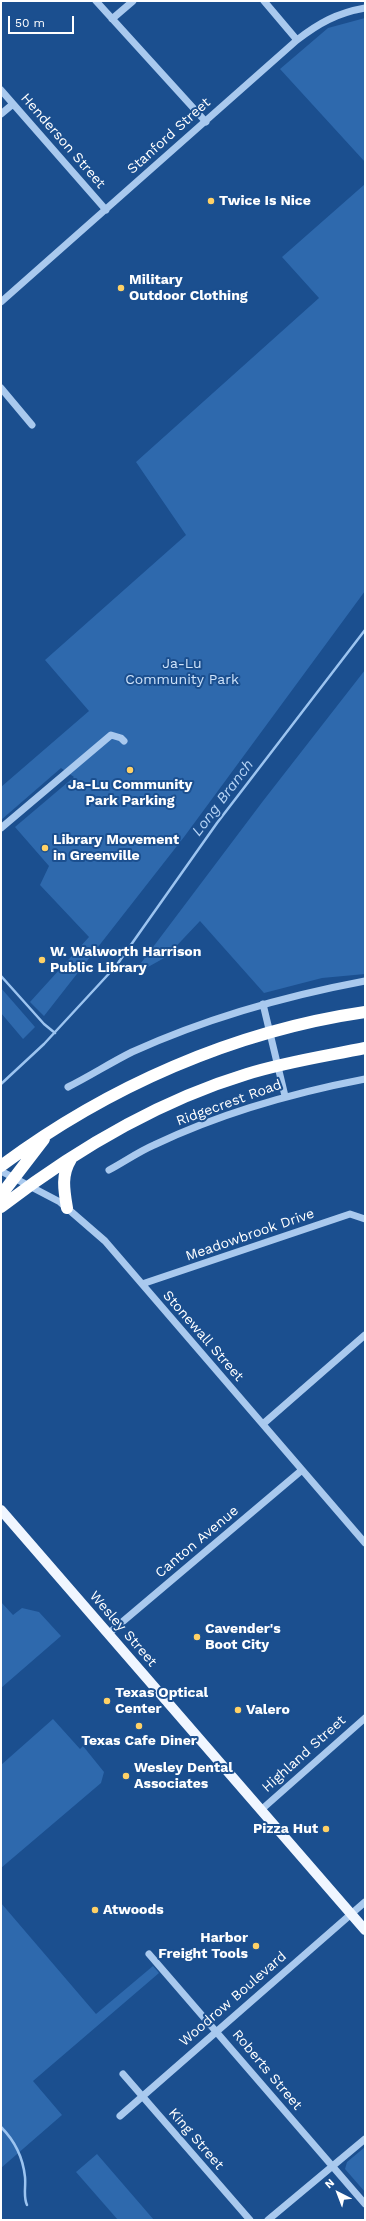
<!DOCTYPE html>
<style>
body{margin:0}
#map{position:relative;width:366px;height:2221px;overflow:hidden;background:#1b4f8f;font-family:"Work Sans",sans-serif}
canvas{display:block}
.frame{position:absolute;inset:0;border:2px solid #fff;pointer-events:none}
.north{position:absolute;left:318px;top:2173px;width:40px;height:40px;-webkit-text-stroke:3px #1b4f8f;paint-order:stroke;rotate:318deg;font-size:11px;font-weight:700;line-height:16px;text-align:center;color:#fff}
.north::after{content:'';display:block;margin:auto;width:14px;height:18px;background:#fff;clip-path:polygon(50% 0,100% 100%,50% 72%,0 100%)}
.scale{position:absolute;left:8px;top:16px;width:66px;height:18px;box-sizing:border-box;border:2px solid #fff;border-top:0;padding-left:5px;font-size:12px;line-height:14px;white-space:nowrap;color:#fff;-webkit-text-stroke:3px #1b4f8f;paint-order:stroke}
</style>
<div id="map">
<canvas width="366" height="2221"></canvas>
<div class="frame"></div>
<div class="north">N</div>
<div class="scale">50 m</div>
</div>
<script>
const ctx = document.querySelector('canvas').getContext('2d');
ctx.lineJoin = 'round';
function fill(path, color) { ctx.fillStyle = color; ctx.fill(path, 'evenodd'); }
function stroke(path, color, width, dash) { ctx.strokeStyle = color; ctx.lineWidth = width; ctx.lineCap = dash ? 'butt' : 'round'; ctx.setLineDash(dash || []); ctx.stroke(path); }
function write(font, color, halo, rows, align = 'center') {
  ctx.font = font + ' "Work Sans",sans-serif'; ctx.lineWidth = 4; ctx.setLineDash([]); ctx.textBaseline = 'middle'; ctx.strokeStyle = halo; ctx.fillStyle = color; for (const [text, x, y, turn = 0] of rows) {
    ctx.save(); ctx.translate(x, y); ctx.rotate((+turn || 0) * Math.PI / 180); ctx.textAlign = isNaN(turn) ? turn : align; if (halo) ctx.strokeText(text, 0, 0); ctx.fillText(text, 0, 0); ctx.restore();
  }
}
fill(new Path2D(`
 M365 18V162L280 69 328 28Z
 M365 184V591L184 837 44 1016 30 1002 89 937 40 885 49 866 15 827 74 777 61 768 1 820V787L89 711 45 660 186 535 136 462 319 298 282 257Z
 M365 670V974L322 978 264 993 200 921 166 957 139 972 141 963 263 801Z
 M1 988 35 1027 23 1039 1 1013Z
 M1 1602 13 1615 22 1608 39 1612 61 1636 1 1688Z
 M53 1719 80 1749 83 1746 104 1772 101 1783 1 1868V1765Z
 M1 1903 96 2014 153 1966 159 1973 33 2081 62 2115 1 2168Z
 M365 2147V2192L345 2169 347 2162Z
 M97 2154 154 2220H118L76 2172Z`), '#2e69ad');
stroke(new Path2D(`
 M1 976 44 1024 55 1033
 M1 1084 44 1044 116 966 217 823 365 630
 M1 2127C14 2140 23 2158 25 2177 26 2187 23 2197 27 2205`), '#9cc4f0', 2.5);
stroke(new Path2D(`
 M96 1 206 122
 M264 1 297 40
 M112 19 133 1
 M1 90 106 210
 M1 114 13 104
 M1 302 297 40C319 23 337 13 365 8
 M1 388 32 425
 M1 828 111 735 121 738 124 741
 M263 1004 285 1096
 M68 1087C90 1076 110 1063 132 1052 207 1018 285 996 365 981
 M109 1170C124 1162 138 1152 154 1145 221 1113 292 1093 365 1079
 M1 1171 60 1202 105 1241 365 1543
 M142 1284 350 1214 365 1219
 M263 1424 365 1335
 M108 1634 302 1470
 M261 1810 365 1718
 M149 1954 365 2204
 M123 2074 250 2220
 M120 2116 365 1902
 M268 2220 365 2139`), '#a9c9ee', 7);
stroke(new Path2D(`
 M1 1510 365 1930`), '#f0f6ff', 10);
stroke(new Path2D(`
 M1 1166C107 1087 234 1031 365 1012
 M1 1195 44 1139
 M1 1207C74 1151 158 1101 247 1074 285 1062 326 1056 365 1048
 M67 1208C64 1190 61 1175 71 1159`), '#fff', 12);
for (const [x, y, r, color] of [
 [211,201,4,"#ffd166"],
 [121,288,4,"#ffd166"],
 [130,770,4,"#ffd166"],
 [45,848,4,"#ffd166"],
 [42,960,4,"#ffd166"],
 [197,1637,4,"#ffd166"],
 [107,1701,4,"#ffd166"],
 [238,1710,4,"#ffd166"],
 [139,1726,4,"#ffd166"],
 [126,1776,4,"#ffd166"],
 [326,1829,4,"#ffd166"],
 [95,1910,4,"#ffd166"],
 [256,1946,4,"#ffd166"]
]) { const dot = new Path2D(); dot.arc(x, y, r, 0, 2 * Math.PI); ctx.fillStyle = color; ctx.fill(dot); stroke(dot, '#1b4f8f', 1.5); }
write('14px', '#fff', '#1b4f8f', [
 ["Stanford Street",169,136,-42],
 ["Henderson Street",63,141,49],
 ["Ridgecrest Road",229,1103,-20],
 ["Meadowbrook Drive",250,1235,-19],
 ["Stonewall Street",203,1336,49],
 ["Canton Avenue",197,1542,-40],
 ["Wesley Street",123,1629,49],
 ["Highland Street",304,1754,-42],
 ["Woodrow Boulevard",233,1999,-41],
 ["Roberts Street",267,2070,50],
 ["King Street",196,2139,49]
]);
write('bold 14px', '#fff', '#1b4f8f', [
 ["Twice Is Nice",219,201],
 ["Military",129,280],
 ["Outdoor Clothing",129,296],
 ["Ja-Lu Community",130,785,"center"],
 ["Park Parking",130,801,"center"],
 ["Library Movement",53,840],
 ["in Greenville",53,856],
 ["W. Walworth Harrison",50,952],
 ["Public Library",50,968],
 ["Cavender's",205,1629],
 ["Boot City",205,1645],
 ["Texas Optical",115,1693],
 ["Center",115,1709],
 ["Valero",246,1710],
 ["Texas Cafe Diner",139,1741,"center"],
 ["Wesley Dental",134,1768],
 ["Associates",134,1784],
 ["Pizza Hut",318,1829,"right"],
 ["Atwoods",103,1910],
 ["Harbor",248,1938,"right"],
 ["Freight Tools",248,1954,"right"]
], 'left');
write('14px', '#cfe3fa', '#1b4f8f', [
 ["Ja-Lu",182,664],
 ["Community Park",182,680]
]);
write('italic 15px', '#b5d3f5', '#1b4f8f', [
 ["Long Branch",223,798,-53]
]);
</script>
